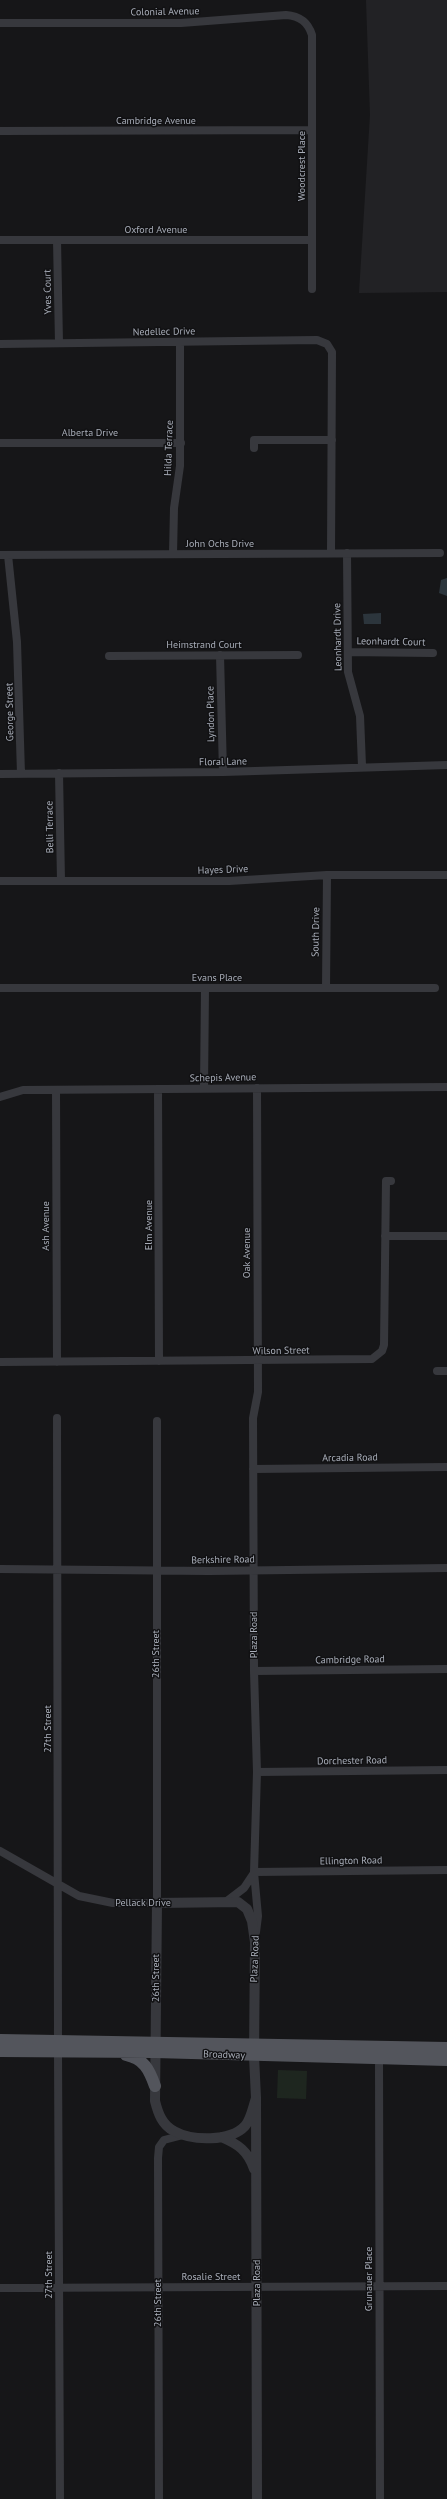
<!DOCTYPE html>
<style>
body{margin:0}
canvas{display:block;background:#161618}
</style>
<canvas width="447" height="2499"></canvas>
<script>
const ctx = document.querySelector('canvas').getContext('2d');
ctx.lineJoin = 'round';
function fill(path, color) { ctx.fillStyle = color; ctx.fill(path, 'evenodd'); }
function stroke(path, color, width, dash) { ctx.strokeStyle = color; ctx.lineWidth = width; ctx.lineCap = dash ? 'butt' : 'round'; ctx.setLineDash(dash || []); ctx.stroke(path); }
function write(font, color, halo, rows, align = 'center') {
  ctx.font = font + ' "PT Sans",sans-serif'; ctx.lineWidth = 3; ctx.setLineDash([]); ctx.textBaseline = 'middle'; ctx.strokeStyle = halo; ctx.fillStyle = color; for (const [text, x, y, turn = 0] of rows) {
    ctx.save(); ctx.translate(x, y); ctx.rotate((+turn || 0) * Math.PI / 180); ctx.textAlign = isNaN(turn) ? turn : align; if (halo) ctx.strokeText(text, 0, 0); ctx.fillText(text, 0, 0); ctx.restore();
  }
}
fill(new Path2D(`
 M366 0H447V292L359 293 370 115Z`), '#222225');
fill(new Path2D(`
 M278 2070 307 2071 306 2099 277 2098Z`), '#1e261f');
fill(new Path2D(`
 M447 578V596L439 593 441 580Z
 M381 613V624H364L363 614Z`), '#2c353c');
stroke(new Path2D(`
 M0 23H181L286 15C300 16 308 22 312 35V289
 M0 131 312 130
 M0 240H312
 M57 240 59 343
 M0 344 317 340 327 344 332 352 331 553
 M0 443H181
 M254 448V440H332
 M347 553 348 672 360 716 362 766
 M173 554 174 508 180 466V342
 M0 555 440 553
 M8 555 17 642 21 774
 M348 652 433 653
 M220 655 223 772
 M109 656 298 655
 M59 773 61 881
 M0 774 223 772 447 765
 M0 881H229L327 875H447
 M0 988H435
 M326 988 327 875
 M204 1088 205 988
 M158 1089 159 1361
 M56 1090 57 1362
 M0 1097 23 1090 447 1087
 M385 1236H447
 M0 1362 372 1359 382 1351 384 1345 386 1181H391
 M437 1371H447
 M57 1418 58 2041
 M253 1469 447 1467
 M0 1569 209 1571 447 1568
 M254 1671 447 1669
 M257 1772 447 1770
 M0 1851 79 1896 113 1903H157V1421
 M254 1872 447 1870
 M227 1901 244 1888 254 1873
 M256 1932 258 1916 254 1872 257 1772 254 1671 253 1418 258 1392 257 1088
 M58 2051 60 2499
 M379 2060 380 2499
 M0 2288 447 2286
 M159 2499 158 2158 159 2147 164 2140 183 2135`), '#37383d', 8);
stroke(new Path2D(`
 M256 2098C253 2107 251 2119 245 2126 230 2142 192 2141 174 2131 162 2125 158 2113 155 2101L157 1903 238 1902 247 1909 252 1921 255 1942 254 2056 256 2098 257 2499
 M221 2137C238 2144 248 2151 254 2169`), '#37383d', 10);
stroke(new Path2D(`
 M0 2040 447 2048
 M0 2051 155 2052 447 2060
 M126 2055C144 2059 149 2069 155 2086`), '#53555c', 12);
write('10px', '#a8adb8', '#111113', [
 ["Colonial Avenue",165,12,-1],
 ["Cambridge Avenue",156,121],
 ["Woodcrest Place",302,166,-90],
 ["Oxford Avenue",156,230],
 ["Yves Court",48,292,-91],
 ["Nedellec Drive",164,332,-1],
 ["Alberta Drive",90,433],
 ["Hilda Terrace",169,448,-88],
 ["John Ochs Drive",220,544],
 ["Leonhardt Drive",338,637,-91],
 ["Leonhardt Court",391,642,1],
 ["Heimstrand Court",204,645],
 ["George Street",10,712,-91],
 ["Lyndon Place",211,714,-91],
 ["Floral Lane",223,762,-1],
 ["Belli Terrace",50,827,-91],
 ["Hayes Drive",223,870,-2],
 ["South Drive",316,932,-89],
 ["Evans Place",217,978],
 ["Schepis Avenue",223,1078,-1],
 ["Elm Avenue",149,1225,-90],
 ["Ash Avenue",46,1226,-90],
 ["Oak Avenue",247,1253,-90],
 ["Wilson Street",281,1351,-1],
 ["Arcadia Road",350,1458,-1],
 ["Berkshire Road",223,1560,-1],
 ["Plaza Road",254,1635,-90],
 ["26th Street",156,1654,-90],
 ["Cambridge Road",350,1660,-1],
 ["27th Street",48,1729,-90],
 ["Dorchester Road",352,1761,-1],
 ["Ellington Road",351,1861,-1],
 ["Pellack Drive",143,1903],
 ["Plaza Road",255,1959,-88],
 ["26th Street",156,1978,-90],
 ["Broadway",224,2055,2],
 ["27th Street",49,2275,-90],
 ["Rosalie Street",211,2277],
 ["Grunauer Place",369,2279,-90],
 ["Plaza Road",257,2283,-90],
 ["26th Street",158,2303,-90]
]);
</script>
